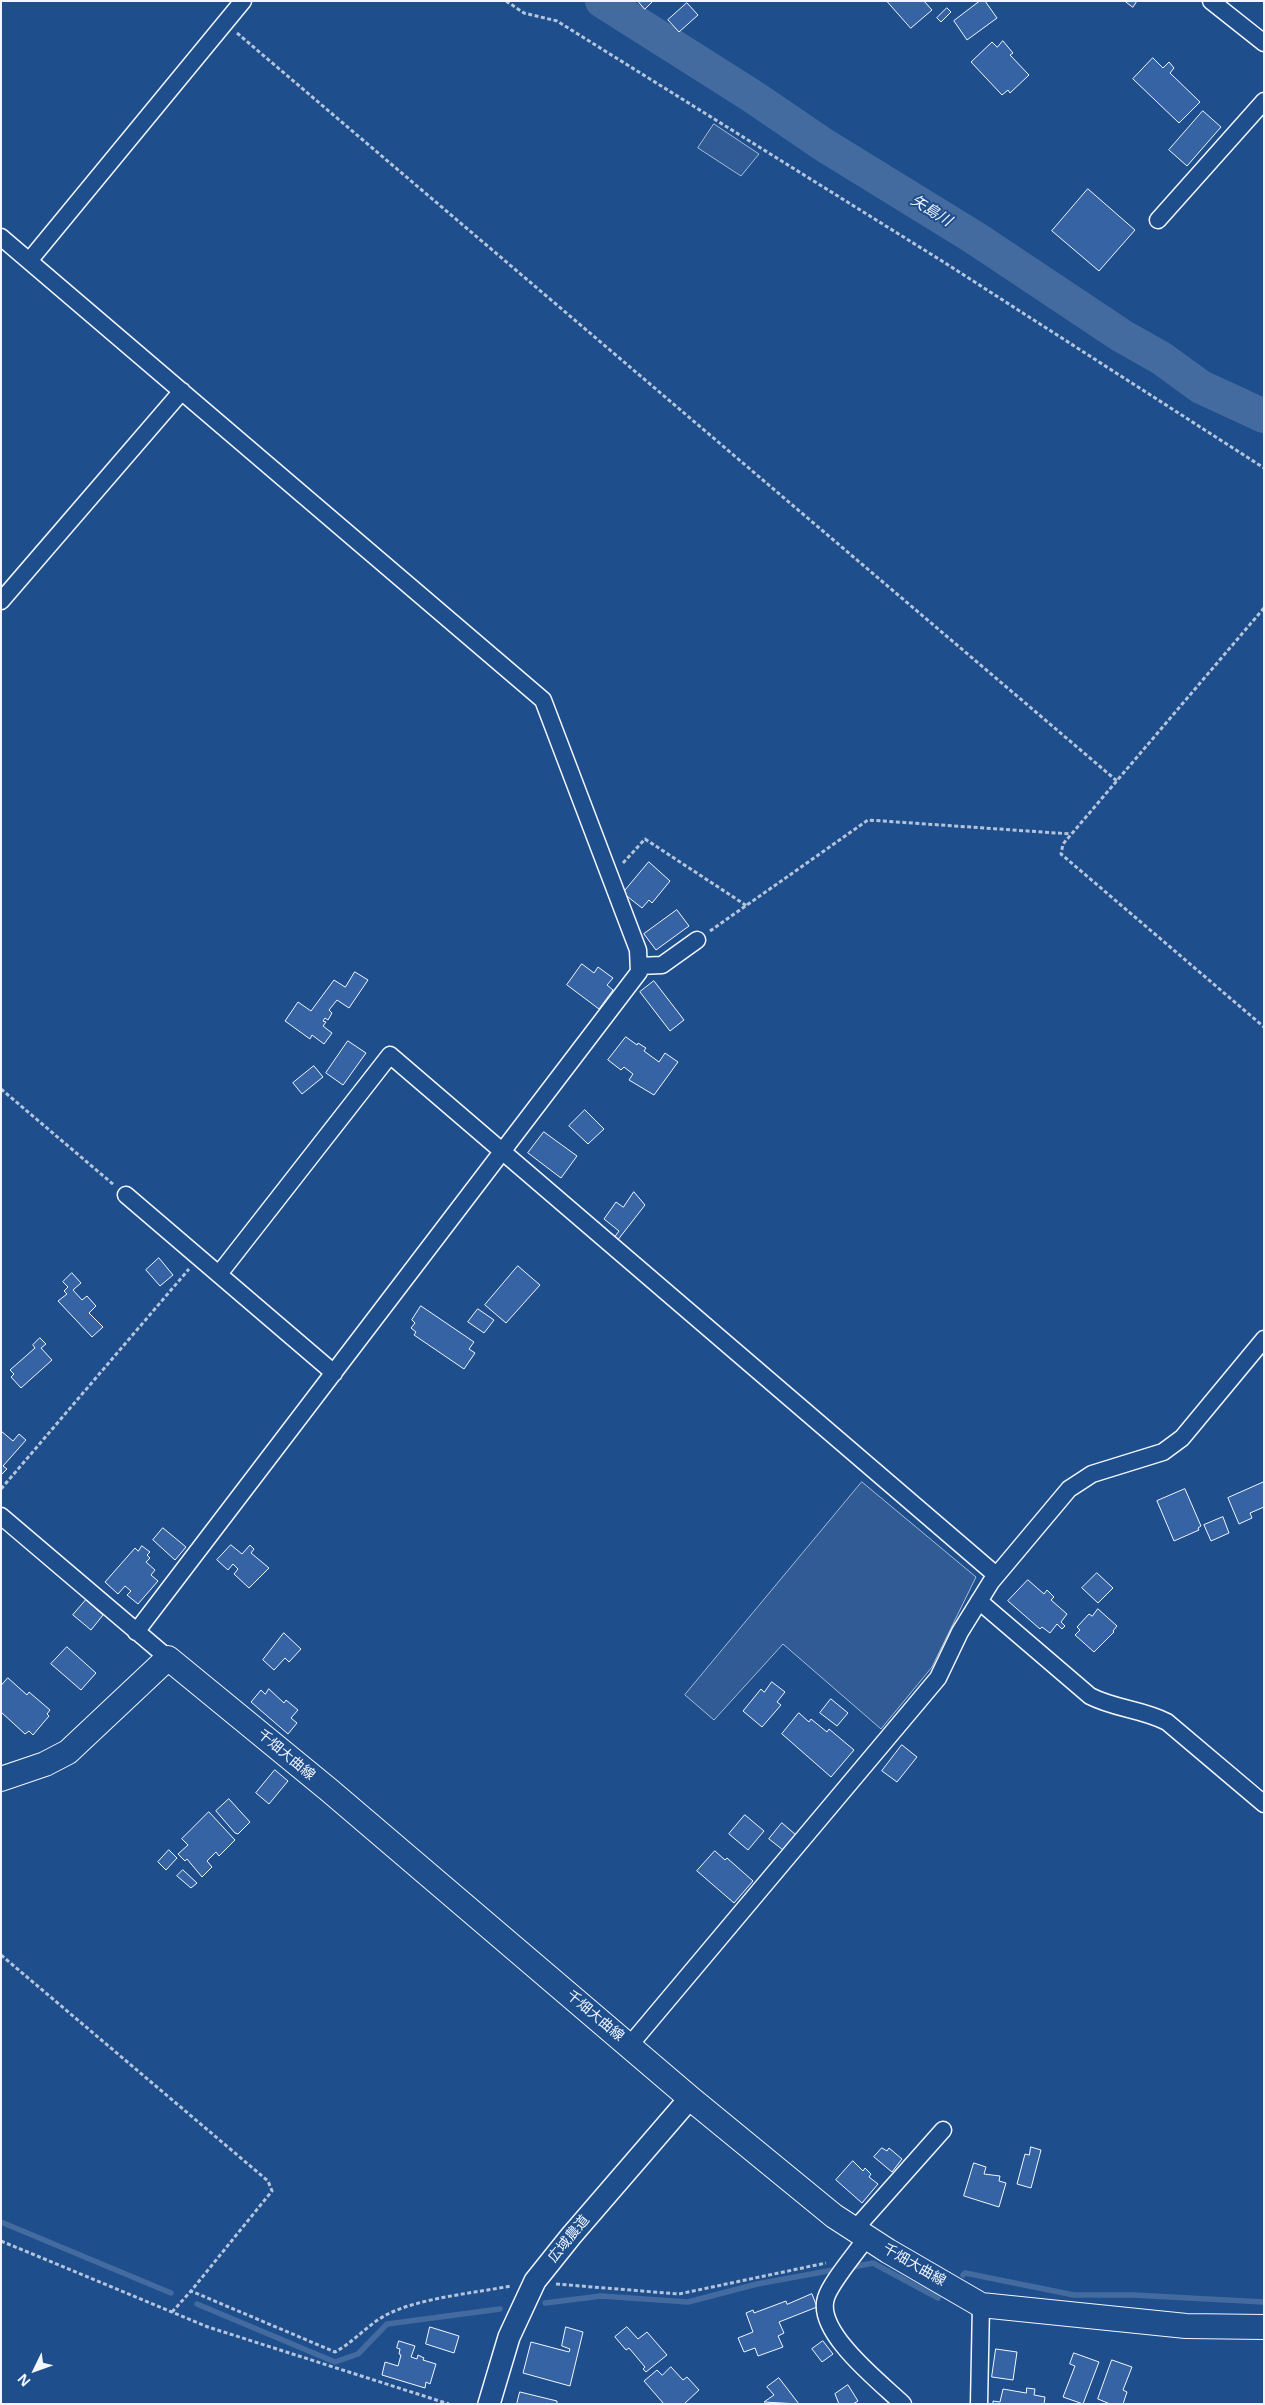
<!DOCTYPE html>
<meta charset="utf-8">
<style>
body{margin:0}
#map{position:relative;width:1265px;height:2405px;overflow:hidden;background:#1f4e8c;font-family:"Noto Sans",sans-serif}
canvas{display:block}
.frame{position:absolute;inset:0;border:2px solid #f2f6ff;pointer-events:none}
.north{position:absolute;left:10px;top:2345px;width:50px;height:50px;-webkit-text-stroke:4px #1f4e8c;paint-order:stroke;rotate:228deg;font-size:14px;font-weight:700;line-height:20px;text-align:center;color:#f2f6ff}
.north::after{content:'';display:block;margin:auto;width:18px;height:22px;background:#f2f6ff;clip-path:polygon(50% 0,100% 100%,50% 72%,0 100%)}
</style>
<div id="map">
<canvas width="1265" height="2405"></canvas>
<div class="frame"></div>
<div class="north">N</div>
</div>
<script>
const ctx = document.querySelector('canvas').getContext('2d');
ctx.lineJoin = 'round';
function fill(path, color) { ctx.fillStyle = color; ctx.fill(path, 'evenodd'); }
function stroke(path, color, width, dash) { ctx.strokeStyle = color; ctx.lineWidth = width; ctx.lineCap = dash ? 'butt' : 'round'; ctx.setLineDash(dash || []); ctx.stroke(path); }
function write(font, color, halo, rows, align = 'center') {
  ctx.font = font + ' "Noto Sans","Noto Sans JP",sans-serif'; ctx.lineWidth = 4; ctx.setLineDash([]); ctx.textBaseline = 'middle'; ctx.strokeStyle = halo; ctx.fillStyle = color; for (const [text, x, y, turn = 0] of rows) {
    ctx.save(); ctx.translate(x, y); ctx.rotate((+turn || 0) * Math.PI / 180); ctx.textAlign = isNaN(turn) ? turn : align; if (halo) ctx.strokeText(text, 0, 0); ctx.fillText(text, 0, 0); ctx.restore();
  }
}
const built = new Path2D(`
 M714 124 759 154 741 176 698 148Z
 M862 1482 976 1577 932 1667 881 1729 783 1644 714 1720 685 1695Z`);
fill(built, '#305b95');
stroke(built, '#a8bbd7', 1);
stroke(new Path2D(`
 M1 2222 171 2293
 M848 2268 873 2263 938 2298
 M963 2275 965 2273 1074 2295H1133L1264 2302
 M545 2303 601 2296 688 2302 757 2284 839 2269
 M197 2304 335 2362 358 2354 387 2324 500 2309`), '#446ba0', 5.5);
stroke(new Path2D(`
 M602 1 752 96 824 145 975 238 1122 336 1161 358 1201 387 1264 416`), '#446ba0', 34);
const building = new Path2D(`
 M638 1H653L645 9Z
 M887 1H924L932 10 911 28Z
 M980 1H985L997 18 967 40 954 21Z
 M1125 1H1137L1133 7Z
 M687 3 698 15 679 32 668 20Z
 M947 8 951 12 941 22 937 18Z
 M1003 41 1013 53 1010 55 1029 75 1010 93 1008 90 1002 95 971 62 992 42 997 47Z
 M1153 58 1163 68 1169 62 1174 68 1170 73 1200 102 1179 123 1133 79Z
 M1203 111 1221 127 1187 166 1169 150Z
 M1088 189 1135 230 1099 271 1052 231Z
 M649 862 670 881 652 903 649 900 642 908 623 893Z
 M677 910 689 926 656 950 644 934Z
 M582 964 594 973 598 967 613 978 607 985 613 990 599 1009 567 985Z
 M355 972 368 980 349 1008 337 1000 329 1010 332 1013 328 1020 325 1018 323 1021 326 1022 323 1026 332 1033 324 1044 312 1035 310 1039 285 1021 298 1002 311 1011 334 980 345 987Z
 M654 981 684 1020 670 1031 640 992Z
 M626 1037 637 1045 638 1043 646 1048 644 1051 659 1062 665 1053 678 1062 654 1095 629 1080 633 1074 624 1067 621 1070 608 1060Z
 M348 1041 366 1053 343 1085 326 1073Z
 M314 1066 323 1077 302 1094 293 1083Z
 M585 1110 604 1129 588 1144 569 1126Z
 M544 1132 577 1156 561 1178 528 1153Z
 M634 1192 645 1205 617 1241 613 1239 619 1231 604 1219 616 1202 623 1207Z
 M159 1258 173 1275 160 1286 146 1270Z
 M518 1266 540 1285 506 1323 485 1305Z
 M72 1273 81 1283 73 1290 82 1300 87 1296 96 1306 89 1313 103 1327 92 1337 58 1301 67 1294 64 1291 68 1287 63 1282Z
 M421 1306 474 1342 469 1349 475 1353 464 1369 414 1335 416 1332 411 1328 415 1323 412 1320Z
 M478 1309 494 1320 484 1333 468 1322Z
 M40 1338 46 1344 41 1348 52 1360 21 1388 11 1377 14 1374 10 1370 35 1348 33 1345Z
 M1 1431 13 1441 19 1434 26 1440 3 1466 7 1469 1 1475Z
 M1264 1482V1507L1250 1513 1252 1518 1239 1524 1228 1498Z
 M1185 1489 1201 1526 1198 1528 1199 1530 1174 1541 1157 1501Z
 M1223 1517 1229 1533 1211 1541 1204 1525Z
 M163 1528 186 1547 175 1560 153 1540Z
 M231 1545 242 1554 250 1545 254 1549 251 1553 269 1568 249 1588 234 1574 238 1569 233 1564 228 1570 217 1560Z
 M142 1546 150 1552 147 1555 150 1558 146 1562 155 1570 151 1575 158 1581 138 1604 127 1595 131 1591 125 1586 118 1594 105 1582 135 1548 138 1551Z
 M1097 1573 1113 1588 1098 1603 1082 1588Z
 M1028 1580 1044 1594 1047 1590 1054 1597 1051 1600 1067 1614 1061 1622 1065 1626 1062 1629 1057 1624 1050 1633 1042 1627 1040 1629 1008 1601Z
 M86 1600 103 1615 91 1630 73 1615Z
 M1098 1609 1117 1626 1113 1631 1114 1632 1094 1652 1075 1635 1080 1630 1077 1627 1089 1614 1092 1616Z
 M284 1633 301 1649 289 1662 285 1658 274 1670 263 1660Z
 M67 1647 96 1673 81 1690 51 1664Z
 M8 1678 27 1695 29 1692 50 1710 47 1714 49 1716 33 1735 29 1731 25 1734 1 1712V1686Z
 M772 1682 785 1692 777 1702 781 1705 762 1727 743 1711 761 1689 764 1692Z
 M269 1689 284 1703 286 1700 298 1710 291 1718 297 1723 288 1734 251 1702 261 1690 265 1694Z
 M831 1699 848 1713 837 1726 820 1713Z
 M799 1713 809 1722 811 1719 827 1732 829 1729 854 1750 831 1777 782 1734Z
 M902 1745 917 1757 897 1782 882 1771Z
 M275 1770 288 1781 269 1804 256 1793Z
 M229 1799 250 1822 238 1834 235 1833 216 1811Z
 M209 1812 235 1840 219 1856 216 1852 207 1861 212 1867 202 1877 187 1859 185 1861 178 1854 188 1845 182 1839Z
 M745 1815 764 1831 748 1850 729 1834Z
 M782 1823 796 1835 783 1850 769 1839Z
 M169 1850 177 1858 166 1870 158 1862Z
 M715 1851 725 1860 727 1858 753 1881 734 1903 697 1871Z
 M183 1870 197 1883 191 1888 177 1876Z
 M1031 2147 1041 2150 1031 2188 1017 2184 1025 2154 1029 2155Z
 M882 2148 887 2151 889 2148 902 2159 892 2172 874 2157Z
 M853 2161 863 2171 865 2168 871 2174 869 2177 878 2184 862 2203 836 2180Z
 M974 2163 986 2167 984 2174 1000 2176 999 2181 1006 2183 999 2207 964 2196Z
 M812 2294 817 2307 779 2322 784 2333 778 2336 783 2347 758 2356 755 2348 744 2352 738 2338 753 2332 746 2313 753 2310 754 2313 786 2301 787 2304Z
 M430 2327 459 2336 454 2353 426 2344Z
 M566 2327 583 2332 570 2386 523 2373 531 2342 569 2352 570 2349 562 2346Z
 M627 2327 638 2339 647 2332 667 2355 646 2372 643 2369 645 2367 629 2348 626 2350 615 2337Z
 M399 2341 415 2346 411 2357 417 2359 418 2355 424 2358 423 2360 436 2364 430 2384 426 2382 425 2388 382 2375 385 2362 398 2366 401 2355 399 2354 400 2349 397 2348Z
 M823 2341 833 2354 822 2362 812 2349Z
 M996 2349 1017 2352 1013 2380 992 2377Z
 M1074 2353 1099 2362 1083 2404 1063 2397 1075 2366 1070 2364Z
 M1112 2360 1132 2367 1123 2390 1127 2392 1123 2404H1110L1098 2399Z
 M671 2367 683 2380 687 2377 699 2390 684 2404H664L644 2381 657 2370 662 2375Z
 M779 2378 799 2404 764 2402 774 2395 767 2387Z
 M848 2385 858 2401 853 2404H839L835 2394Z
 M1027 2388 1035 2389 1034 2395 1045 2397 1044 2404H993V2401L1000 2402 1003 2389 1026 2393Z
 M520 2392 557 2401V2404H517Z`);
fill(building, '#3563a3');
stroke(building, '#f2f6ff', 1);
const minor = new Path2D(`
 M1211 1 1264 43
 M1158 220 1264 101
 M1 237 543 700 638 950 639 972 136 1632
 M29 261 243 1
 M1 601 182 391
 M639 966 662 965 697 940
 M126 1195 334 1373
 M219 1274 390 1055 996 1575
 M1 1516 168 1658
 M979 1601 1090 1696C1115 1709 1142 1709 1167 1722L1264 1804
 M629 2046 938 1678 960 1632 991 1582 1069 1489 1092 1474 1163 1452 1182 1438 1264 1339
 M855 2229 943 2130
 M867 2237C857 2252 830 2283 826 2298 815 2332 881 2383 903 2404
 M979 2404 981 2305`);
const tertiary = new Path2D(`
 M489 2404 509 2337 535 2281 571 2236 690 2098`);
const secondary = new Path2D(`
 M1 1779 45 1764 68 1752 168 1658 329 1790 690 2098 834 2216 888 2251 981 2305 1186 2326 1264 2327`);
stroke(minor, '#f2f6ff', 19);
stroke(tertiary, '#f2f6ff', 24);
stroke(secondary, '#f2f6ff', 26);
stroke(new Path2D(`
 M506 1 524 13 557 21 942 261 1264 468
 M237 33 1117 781
 M1264 608 1063 844 1061 854 1264 1027
 M623 863 645 839 747 906
 M710 931 868 820 1071 834
 M1 1089 114 1185
 M1 1489 189 1269
 M1 1955 268 2181 272 2191 191 2291 335 2352C354 2342 368 2324 388 2314 420 2298 474 2293 511 2286
 M1 2241 208 2327 449 2404
 M556 2284 679 2294 826 2263
 M172 2312 191 2291`), '#b3c4dc', 3, [4, 2.5]);
stroke(minor, '#1f4e8c', 16);
stroke(tertiary, '#1f4e8c', 21);
stroke(secondary, '#1f4e8c', 24);
write('14px', '#f2f6ff', '#1f4e8c', [
 ["千畑大曲線",286,1755,40],
 ["千畑大曲線",595,2016,40],
 ["広域農道",569,2239,-51],
 ["千畑大曲線",914,2265,30]
]);
write('italic 15px', '#f2f6ff', '#1f4e8c', [
 ["矢島川",931,211,32]
]);
</script>
